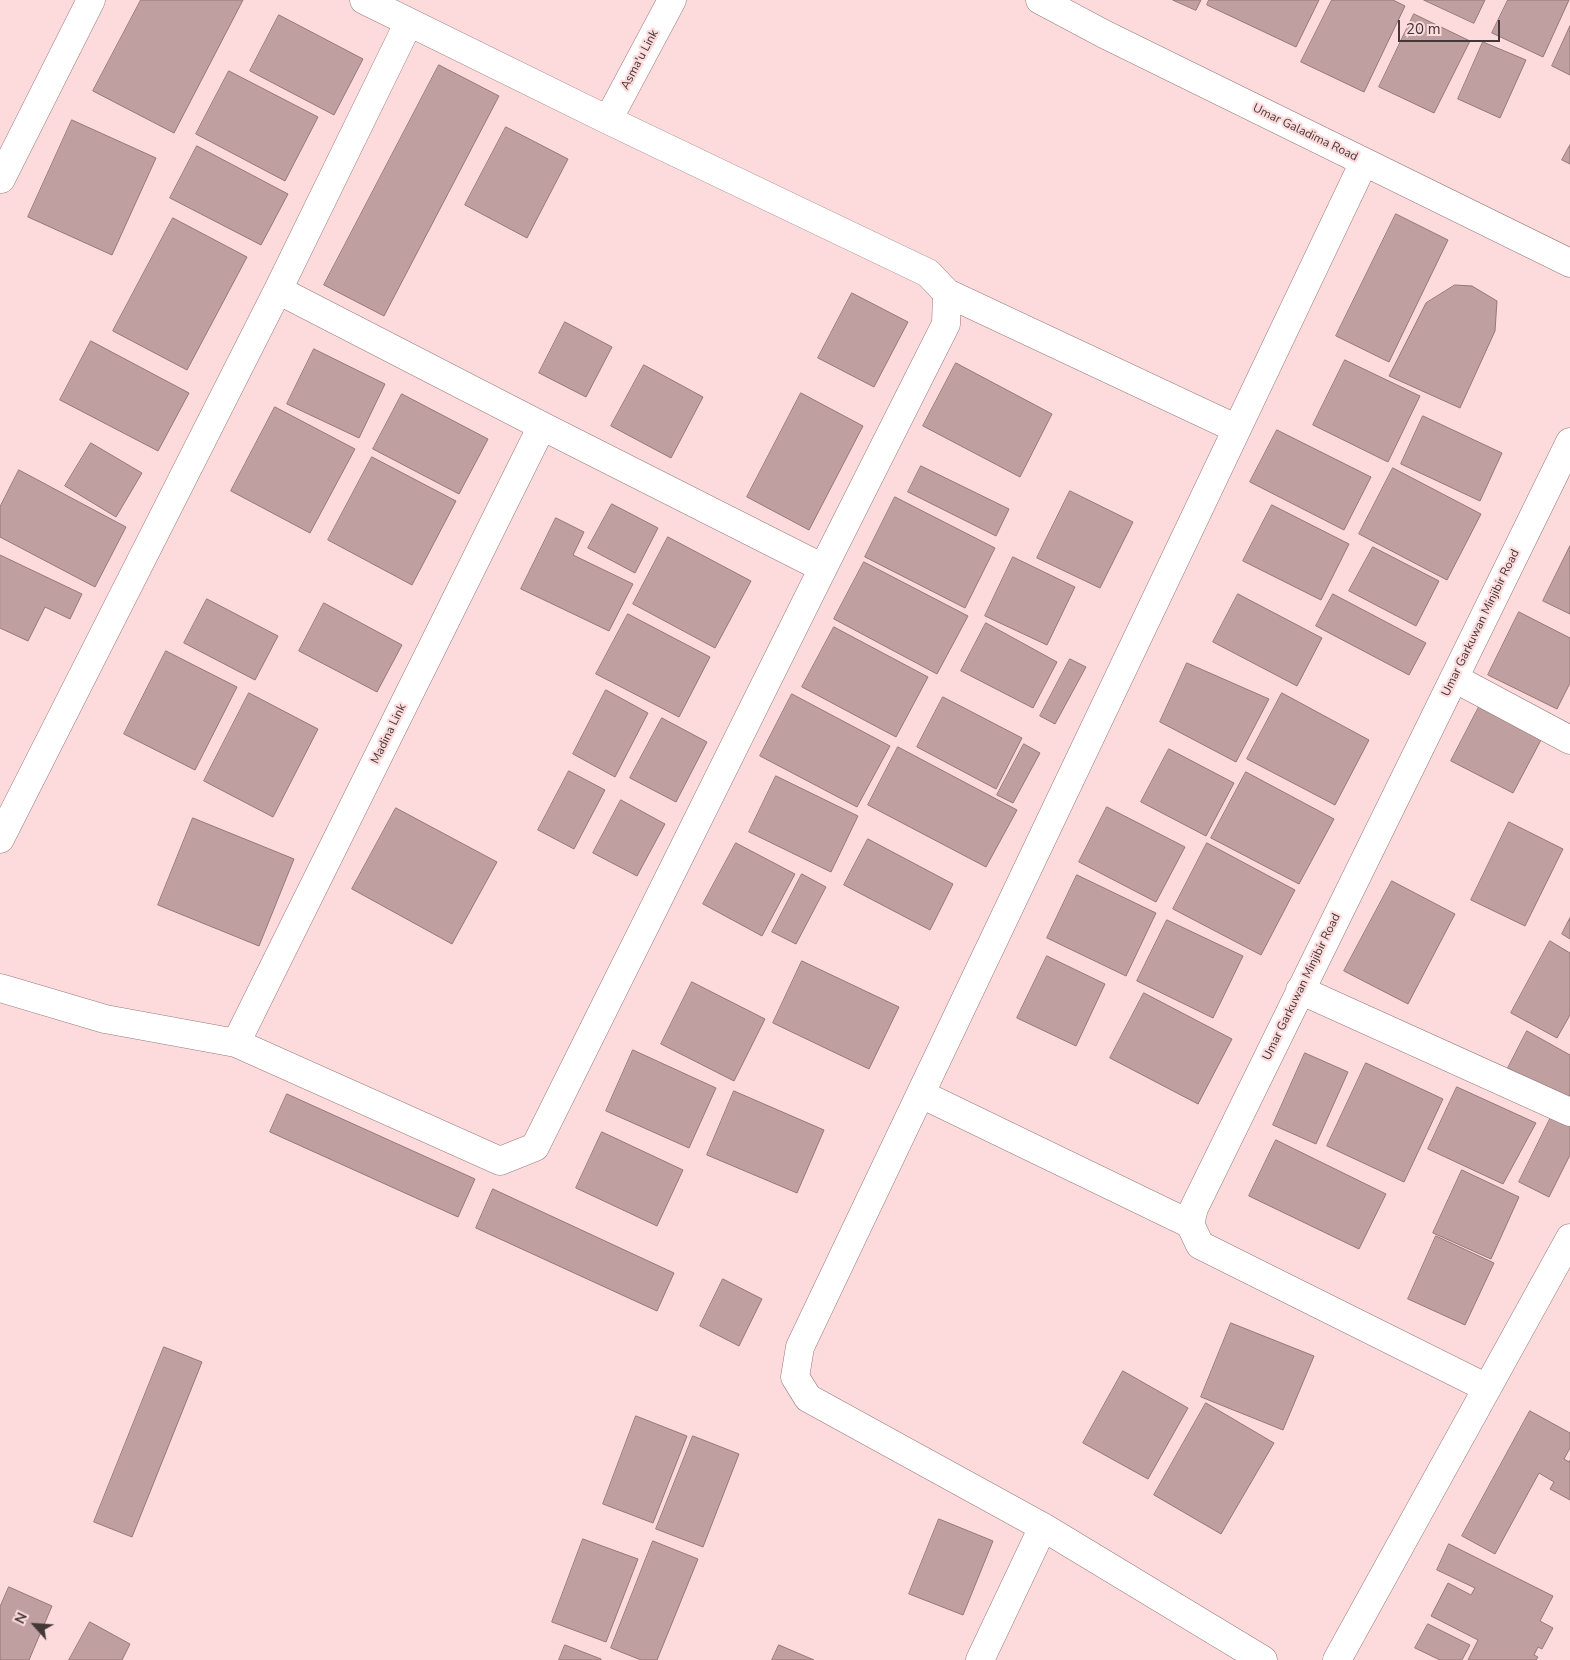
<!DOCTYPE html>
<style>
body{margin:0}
#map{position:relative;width:1570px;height:1660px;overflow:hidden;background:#fddbdc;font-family:"Nunito Sans",sans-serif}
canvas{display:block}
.north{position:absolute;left:10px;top:1600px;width:50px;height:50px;-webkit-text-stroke:4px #fddbdc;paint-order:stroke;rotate:296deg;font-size:14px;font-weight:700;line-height:20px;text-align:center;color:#443737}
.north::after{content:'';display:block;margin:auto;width:18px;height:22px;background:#443737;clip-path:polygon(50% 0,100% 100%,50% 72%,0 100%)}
.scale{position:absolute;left:1398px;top:20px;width:102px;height:22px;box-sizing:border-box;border:2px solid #443737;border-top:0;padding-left:6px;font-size:15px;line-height:18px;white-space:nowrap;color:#443737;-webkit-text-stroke:4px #fddbdc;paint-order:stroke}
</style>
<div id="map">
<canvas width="1570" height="1660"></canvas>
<div class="north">N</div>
<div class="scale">20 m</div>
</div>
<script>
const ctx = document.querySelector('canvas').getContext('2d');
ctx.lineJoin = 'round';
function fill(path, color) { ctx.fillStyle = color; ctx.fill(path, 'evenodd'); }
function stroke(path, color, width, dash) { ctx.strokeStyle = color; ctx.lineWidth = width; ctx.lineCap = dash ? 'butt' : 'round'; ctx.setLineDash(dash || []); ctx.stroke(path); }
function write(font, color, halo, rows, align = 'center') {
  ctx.font = font + ' "Nunito Sans",sans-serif'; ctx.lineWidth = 4.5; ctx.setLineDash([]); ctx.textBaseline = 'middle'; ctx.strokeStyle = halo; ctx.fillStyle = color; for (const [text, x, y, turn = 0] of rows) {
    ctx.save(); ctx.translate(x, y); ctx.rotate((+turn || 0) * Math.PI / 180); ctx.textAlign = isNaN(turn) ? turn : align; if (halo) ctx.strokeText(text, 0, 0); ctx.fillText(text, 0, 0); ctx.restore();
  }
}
const building = new Path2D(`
 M141 0H243L174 133 93 91Z
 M1173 0H1201L1196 10Z
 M1209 0H1319L1296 47 1207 5Z
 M1332 0H1393L1405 6 1364 92 1301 62Z
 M1424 0H1485L1474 23Z
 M1508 0H1569L1543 57 1492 33Z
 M1414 14 1470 41 1434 113 1379 87Z
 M279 15 363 59 334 115 250 71Z
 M1570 26V75L1552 66Z
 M1483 42 1526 60 1500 118 1458 99Z
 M439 65 499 96 384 316 324 285Z
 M229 71 318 117 285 181 196 134Z
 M72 120 156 158 112 255 28 217Z
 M506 127 568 159 527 238 465 205Z
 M1570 145V164L1562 160Z
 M197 146 288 194 261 245 170 198Z
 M1396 214 1448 240 1389 362 1336 336Z
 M173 218 247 257 187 370 113 331Z
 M1455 285 1472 286 1497 301 1495 331 1460 408 1389 376 1426 303Z
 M852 293 908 322 874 387 818 358Z
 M565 322 612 347 586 397 539 373Z
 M91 341 189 393 158 451 60 400Z
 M314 349 385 384 359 438 287 404Z
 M1345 360 1420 396 1388 462 1313 425Z
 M956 363 1052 414 1020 477 923 426Z
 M644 365 703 397 671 458 611 426Z
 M801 393 863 426 809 530 747 497Z
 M402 394 488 439 459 494 373 449Z
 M275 407 355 449 310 533 231 491Z
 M1423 416 1502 453 1480 501 1401 464Z
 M1277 430 1371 477 1344 530 1250 482Z
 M91 443 142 473 116 517 65 486Z
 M372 457 456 501 412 585 328 540Z
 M921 466 1009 509 996 536 908 492Z
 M1393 468 1481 514 1447 580 1359 534Z
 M19 470 126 527 95 587 0 537V507Z
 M1070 491 1133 522 1100 588 1037 558Z
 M895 497 995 548 965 608 865 557Z
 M612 504 658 528 635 573 588 548Z
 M1272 505 1349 544 1321 600 1243 561Z
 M556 518 584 532 573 555 633 584 609 631 521 589Z
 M668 537 751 581 715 648 633 604Z
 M1570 546V614L1543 601Z
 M1373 547 1439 581 1416 626 1349 591Z
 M0 555 82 594 70 619 45 607 28 641 0 628Z
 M1013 557 1075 587 1047 645 985 616Z
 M864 562 968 616 937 674 834 619Z
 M1238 594 1322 638 1297 686 1213 642Z
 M1333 594 1426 643 1409 675 1316 626Z
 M207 599 278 636 255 680 184 643Z
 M324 603 402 645 377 692 299 651Z
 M1519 612 1570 638V683L1557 709 1488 675Z
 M628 614 710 657 679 717 596 674Z
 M986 623 1057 662 1033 708 961 671Z
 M834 627 928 677 896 737 802 687Z
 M166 651 237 687 195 770 124 734Z
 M1070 659 1086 667 1055 724 1040 716Z
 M1187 663 1269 699 1236 762 1160 722Z
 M606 690 648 713 615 777 573 754Z
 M249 693 318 729 273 817 204 781Z
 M1282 693 1369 740 1335 805 1247 759Z
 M792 694 890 746 857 807 760 756Z
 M943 697 1022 738 996 789 917 747Z
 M1479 707 1541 740 1513 793 1451 761Z
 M662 718 707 742 676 802 630 778Z
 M1024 744 1040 753 1013 803 997 795Z
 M898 747 1017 810 986 867 868 805Z
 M1169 749 1234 783 1206 836 1141 802Z
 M569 771 605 790 574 849 538 830Z
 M1246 772 1334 819 1299 884 1211 838Z
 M776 776 858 816 831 872 749 832Z
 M621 800 665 824 637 876 593 853Z
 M1107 807 1185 847 1156 902 1079 862Z
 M396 808 497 862 452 944 352 889Z
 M193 818 294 859 259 946 158 905Z
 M1509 822 1563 849 1525 926 1471 900Z
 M868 839 953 884 930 930 844 885Z
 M736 843 795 874 762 936 703 904Z
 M1207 843 1295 890 1261 955 1173 909Z
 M802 874 826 887 796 944 772 932Z
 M1077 875 1156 913 1126 976 1047 938Z
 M1392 881 1455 914 1408 1004 1344 971Z
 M1570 918V939L1562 934Z
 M1167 920 1243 956 1213 1018 1137 981Z
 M1550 941 1570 953V1015L1557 1038 1511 1013Z
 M1047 956 1105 984 1076 1046 1017 1018Z
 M802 961 899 1007 869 1069 773 1023Z
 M692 982 765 1019 734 1081 661 1044Z
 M1144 993 1232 1039 1198 1104 1110 1058Z
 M1527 1031 1570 1055V1102L1508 1068Z
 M633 1050 716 1088 689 1148 606 1111Z
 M1305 1053 1348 1072 1316 1144 1273 1125Z
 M1366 1063 1443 1099 1404 1182 1327 1146Z
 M1457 1087 1536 1123 1503 1184 1428 1149Z
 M734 1091 824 1130 797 1193 707 1155Z
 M287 1094 475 1179 458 1217 270 1132Z
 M1553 1113 1570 1122V1155L1549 1197 1519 1182Z
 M602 1132 683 1170 657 1226 576 1188Z
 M1276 1140 1386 1194 1359 1249 1249 1196Z
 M1462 1170 1519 1197 1491 1259 1433 1233Z
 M493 1189 674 1273 657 1311 476 1228Z
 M1436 1236 1494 1263 1465 1325 1408 1299Z
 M723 1279 762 1299 739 1346 700 1326Z
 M1231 1323 1314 1356 1283 1430 1201 1397Z
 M164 1347 202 1362 132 1537 94 1522Z
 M1123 1371 1188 1408 1148 1479 1083 1443Z
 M1206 1403 1274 1443 1221 1534 1154 1495Z
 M1530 1411 1570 1433V1448L1564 1459 1569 1462 1570 1460V1500L1550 1489 1554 1482 1539 1473 1495 1554 1462 1536Z
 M636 1416 687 1436 653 1523 603 1504Z
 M693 1436 739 1454 703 1547 656 1529Z
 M939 1519 993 1541 963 1615 909 1594Z
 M583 1539 638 1559 606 1642 552 1622Z
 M653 1541 698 1559 657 1660H641L611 1648Z
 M1449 1544 1553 1596 1540 1621 1553 1628 1542 1649 1538 1647 1534 1655 1538 1657 1536 1660H1468L1478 1640 1431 1616 1448 1583 1471 1595 1475 1588 1437 1570Z
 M9 1587 52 1606 29 1660H0V1607Z
 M90 1622 130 1644 122 1660H69Z
 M1428 1624 1470 1645 1462 1660H1440L1415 1648Z
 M565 1645 601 1659V1660H559Z
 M779 1645 814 1660H772Z`);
fill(building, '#bf9fa0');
stroke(building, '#967879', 1);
const minor = new Path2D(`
 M1040 0 1104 34 1570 263
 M608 120 672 0
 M0 178 1 179 91 0
 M278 290 542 426 823 568
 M947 293 1237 429
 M1454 678 1570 740
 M0 839 278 290 409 22
 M0 988 105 1019 236 1043 500 1161 535 1147 823 568 946 324 947 293 928 273 608 120 364 0
 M1300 990 1570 1112
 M236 1043 542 426
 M921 1094 1190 1224
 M1487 1388 1200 1245 1190 1224 1194 1208 1570 442
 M980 1660 1043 1527
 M1263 1660 1043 1527 808 1398 795 1377 800 1347 1364 162
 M1337 1660 1570 1238`);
stroke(minor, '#98797a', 29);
stroke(minor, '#fff', 28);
write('12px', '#443737', '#fddbdc', [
 ["Asma'u Link",640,60,-62],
 ["Umar Galadima Road",1305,133,26],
 ["Umar Garkuwan Minjibir Road",1481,623,-64],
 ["Madina Link",389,734,-64],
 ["Umar Garkuwan Minjibir Road",1302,987,-64]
]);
</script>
